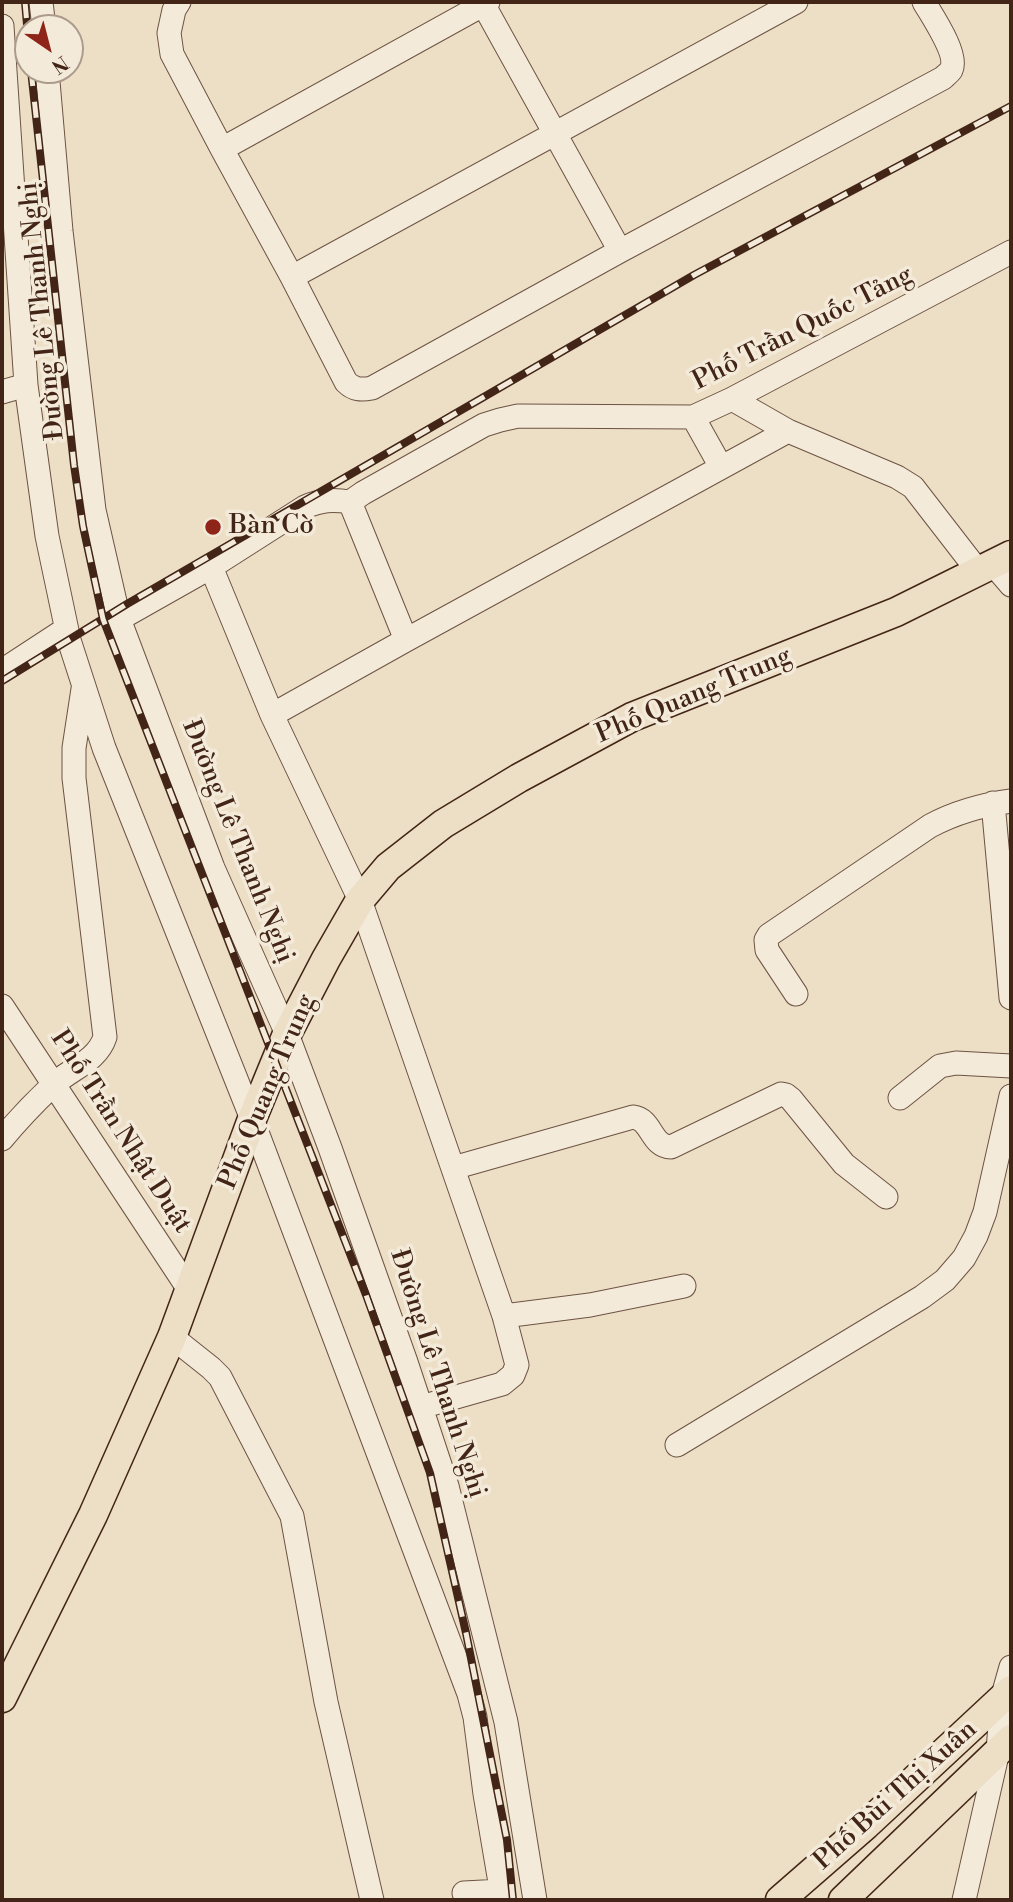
<!DOCTYPE html>
<meta charset="utf-8">
<style>
body{margin:0}
#map{position:relative;width:1013px;height:1902px;overflow:hidden;background:#eddec6;font-family:"Libre Bodoni",serif}
canvas{display:block}
.frame{position:absolute;inset:0;border:4px solid #422516;pointer-events:none}
.north{position:absolute;left:14px;top:14px;width:70px;height:70px;box-sizing:border-box;background:#f3eada;border:2px solid #ac9b8c;border-radius:50%;rotate:145deg;font-size:19px;font-weight:700;line-height:28px;text-align:center;color:#422516}
.north::after{content:'';display:block;margin:auto;width:24px;height:32px;background:#8f2418;clip-path:polygon(50% 0,100% 100%,50% 72%,0 100%)}
</style>
<div id="map">
<canvas width="1013" height="1902"></canvas>
<div class="frame"></div>
<div class="north">N</div>
</div>
<script>
const ctx = document.querySelector('canvas').getContext('2d');
ctx.lineJoin = 'round';
function stroke(path, color, width, dash) { ctx.strokeStyle = color; ctx.lineWidth = width; ctx.lineCap = dash ? 'butt' : 'round'; ctx.setLineDash(dash || []); ctx.stroke(path); }
function write(font, color, halo, rows, align = 'center') {
  ctx.font = font + ' "Libre Bodoni",serif'; ctx.lineWidth = 7; ctx.setLineDash([]); ctx.textBaseline = 'middle'; ctx.strokeStyle = halo; ctx.fillStyle = color; for (const [text, x, y, turn = 0] of rows) {
    ctx.save(); ctx.translate(x, y); ctx.rotate((+turn || 0) * Math.PI / 180); ctx.textAlign = isNaN(turn) ? turn : align; if (halo) ctx.strokeText(text, 0, 0); ctx.fillText(text, 0, 0); ctx.restore();
  }
}
const minor = new Path2D(`
 M41 2 44 28
 M179 2 174 10 169 33 172 54 222 149 292 277 346 382C354 390 361 390 372 388L620 251 943 78C944 77 950 72 951 70 959 55 932 16 924 2
 M482 2 620 251
 M2 26 26 385 47 536 69 640 104 748 252 1119 469 1694 475 1717 485 1794 503 1900
 M47 70 61 231 94 510 119 619 213 868 287 1034 330 1148 406 1362 447 1486 506 1722 535 1900
 M222 149 488 2
 M292 277 796 2
 M2 392 26 385
 M732 399 788 431 897 477 913 487 978 571
 M693 417 721 467
 M350 502 406 640
 M993 564 1011 585
 M211 567 272 715 360 900 504 1316 517 1365 513 1375 502 1384 421 1407
 M119 619 211 567 305 507C321 500 332 499 350 502L363 493 484 425 500 420 518 416 693 417 732 399 1011 252
 M2 671 66 629
 M272 715 406 640 788 431
 M993 803 1011 998
 M796 994 767 950 766 940 769 935 930 826C956 812 981 805 1011 801
 M2 1006 190 1291
 M900 1098 940 1066 956 1063 1011 1066
 M2 1139C17 1121 35 1102 52 1086 69 1069 97 1062 105 1037L74 778V748L83 689
 M453 1168 633 1117C652 1119 651 1147 671 1147L781 1094 786 1095 791 1099 844 1164 886 1197
 M504 1316 590 1305 684 1286
 M172 1337 211 1368 220 1377 292 1516 326 1702 372 1900
 M677 1445 922 1297 945 1280 964 1258 976 1236 985 1212 1011 1096
 M464 1893 502 1891
 M964 1900 998 1751 1002 1699 1011 1667`);
const major = new Path2D(`
 M2 1698 93 1515 172 1337 252 1119 287 1034 326 959 360 900 388 867 443 824 519 778 632 717 896 612 1011 555
 M780 1900 866 1825 1011 1690
 M843 1900 1011 1739`);
stroke(minor, '#6d5342', 25);
stroke(major, '#422516', 31);
stroke(minor, '#f3eada', 23);
stroke(major, '#eddec6', 28);
const rail = new Path2D(`
 M25 2 28 36
 M31 70 74 465 83 526 103 619 366 1295 430 1473 466 1633 507 1840 513 1900
 M2 681 127 604 694 275 1011 106`);
stroke(rail, '#422516', 8);
stroke(rail, '#f3eada', 5, [16]);
for (const [x, y, r, color] of [
 [213,527,9,"#8f2418"]
]) { const dot = new Path2D(); dot.arc(x, y, r, 0, 2 * Math.PI); ctx.fillStyle = color; ctx.fill(dot); stroke(dot, '#f3eada', 2.5); }
write('26px', '#422516', '#f3eada', [
 ["Đường Lê Thanh Nghị",43,311,-96],
 ["Phố Trần Quốc Tảng",803,329,-27],
 ["Phố Quang Trung",694,696,-23],
 ["Đường Lê Thanh Nghị",237,842,68],
 ["Phố Quang Trung",268,1092,-67],
 ["Phố Trần Nhật Duật",120,1132,57],
 ["Đường Lê Thanh Nghị",437,1374,72],
 ["Phố Bùi Thị Xuân",896,1796,-42]
]);
write('26px', '#422516', '#f3eada', [
 ["Bàn Cờ",229,527]
], 'left');
</script>
